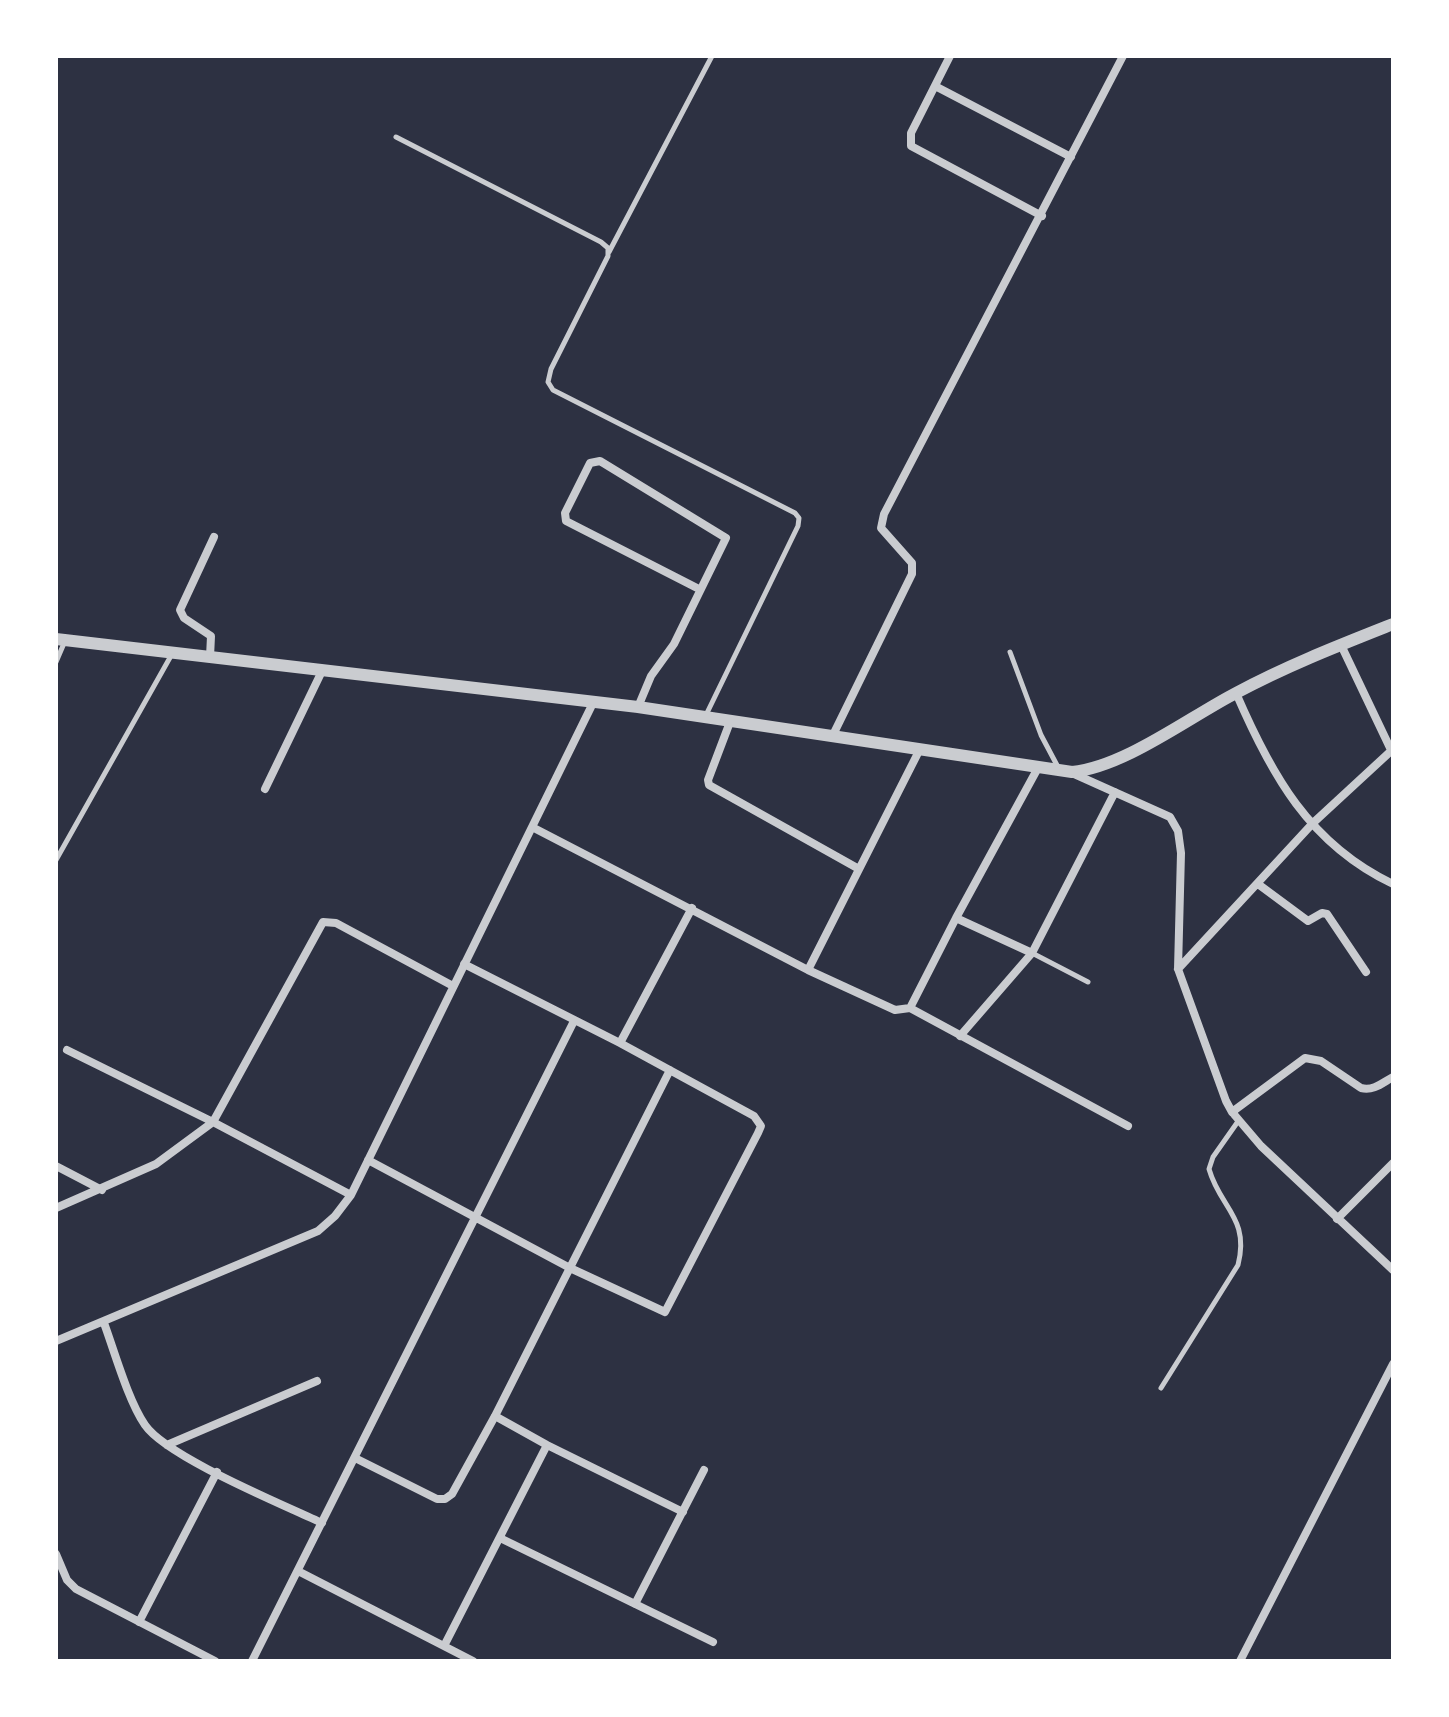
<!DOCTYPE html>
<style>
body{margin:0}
#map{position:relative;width:1449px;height:1717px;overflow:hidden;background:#2d3142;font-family:"IBM Plex Sans",sans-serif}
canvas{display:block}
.frame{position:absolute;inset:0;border:58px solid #fff;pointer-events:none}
</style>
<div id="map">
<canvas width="1449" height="1717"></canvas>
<div class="frame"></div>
</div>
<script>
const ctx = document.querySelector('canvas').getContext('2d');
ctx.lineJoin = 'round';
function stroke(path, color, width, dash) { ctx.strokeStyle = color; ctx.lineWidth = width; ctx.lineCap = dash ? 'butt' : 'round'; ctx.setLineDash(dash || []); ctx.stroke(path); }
stroke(new Path2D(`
 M396 137 601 242 608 248V256L551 369 548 382 553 390 795 513 799 518 798 526 705 717
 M609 252 712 56
 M1010 652 1041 735 1059 769
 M56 662 65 641
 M56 860 172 654
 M1032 953 1088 982
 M1161 1388 1238 1265C1250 1218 1220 1208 1209 1169L1213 1157 1239 1120`), '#caccd0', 5);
stroke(new Path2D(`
 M950 56 911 133V146L1042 216
 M935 86 1071 157
 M1341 645 1392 752
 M210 657 211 636 184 618 180 610 214 537
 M1236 693C1271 774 1309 844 1393 884
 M638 707 651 676 674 644 726 538 600 461 590 463 565 513 566 521 699 589
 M730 722 708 780 709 785 859 869
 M832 737 912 574V563L881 528 884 514 1123 56
 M1072 773 1170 817 1178 831 1181 853 1178 969 1226 1101 1232 1112 1261 1146 1393 1270
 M265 789 323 669
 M532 827 808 970 895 1010 910 1008 1128 1126
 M1258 884 1308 921 1322 913 1327 914 1366 972
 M956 918 1032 953
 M1178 969 1313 823 1391 751
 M808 970 920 749
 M910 1008 956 918 1039 766
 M960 1036 1032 953 1115 792
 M620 1043 692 908
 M67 1050 213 1122 323 922 336 923 453 986
 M1232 1112 1305 1058 1321 1061 1361 1088C1374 1091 1382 1083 1393 1077
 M368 1160 570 1268 665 1312 758 1133 761 1126 754 1116 620 1043 464 964
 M56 1166 102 1190
 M56 1208 156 1164 213 1122 351 1195
 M1337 1219 1393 1163
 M104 1323C115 1353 128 1400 145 1425 167 1457 282 1504 322 1523
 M56 1341 318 1231 335 1216 351 1195 593 703
 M495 1416 547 1445 683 1512
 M167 1445 317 1381
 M355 1458 437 1499H445L452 1494 495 1416 670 1070
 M500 1538 713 1642
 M56 1554 67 1580 76 1589 215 1661
 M298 1571 473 1661
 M635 1604 704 1470
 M139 1622 217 1472
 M444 1646 547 1445
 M252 1661 574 1021
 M1240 1661 1393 1364`), '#caccd0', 8);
stroke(new Path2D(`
 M56 639 638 707 1072 772C1124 767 1188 718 1236 693 1286 666 1340 645 1393 624`), '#caccd0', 12);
</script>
